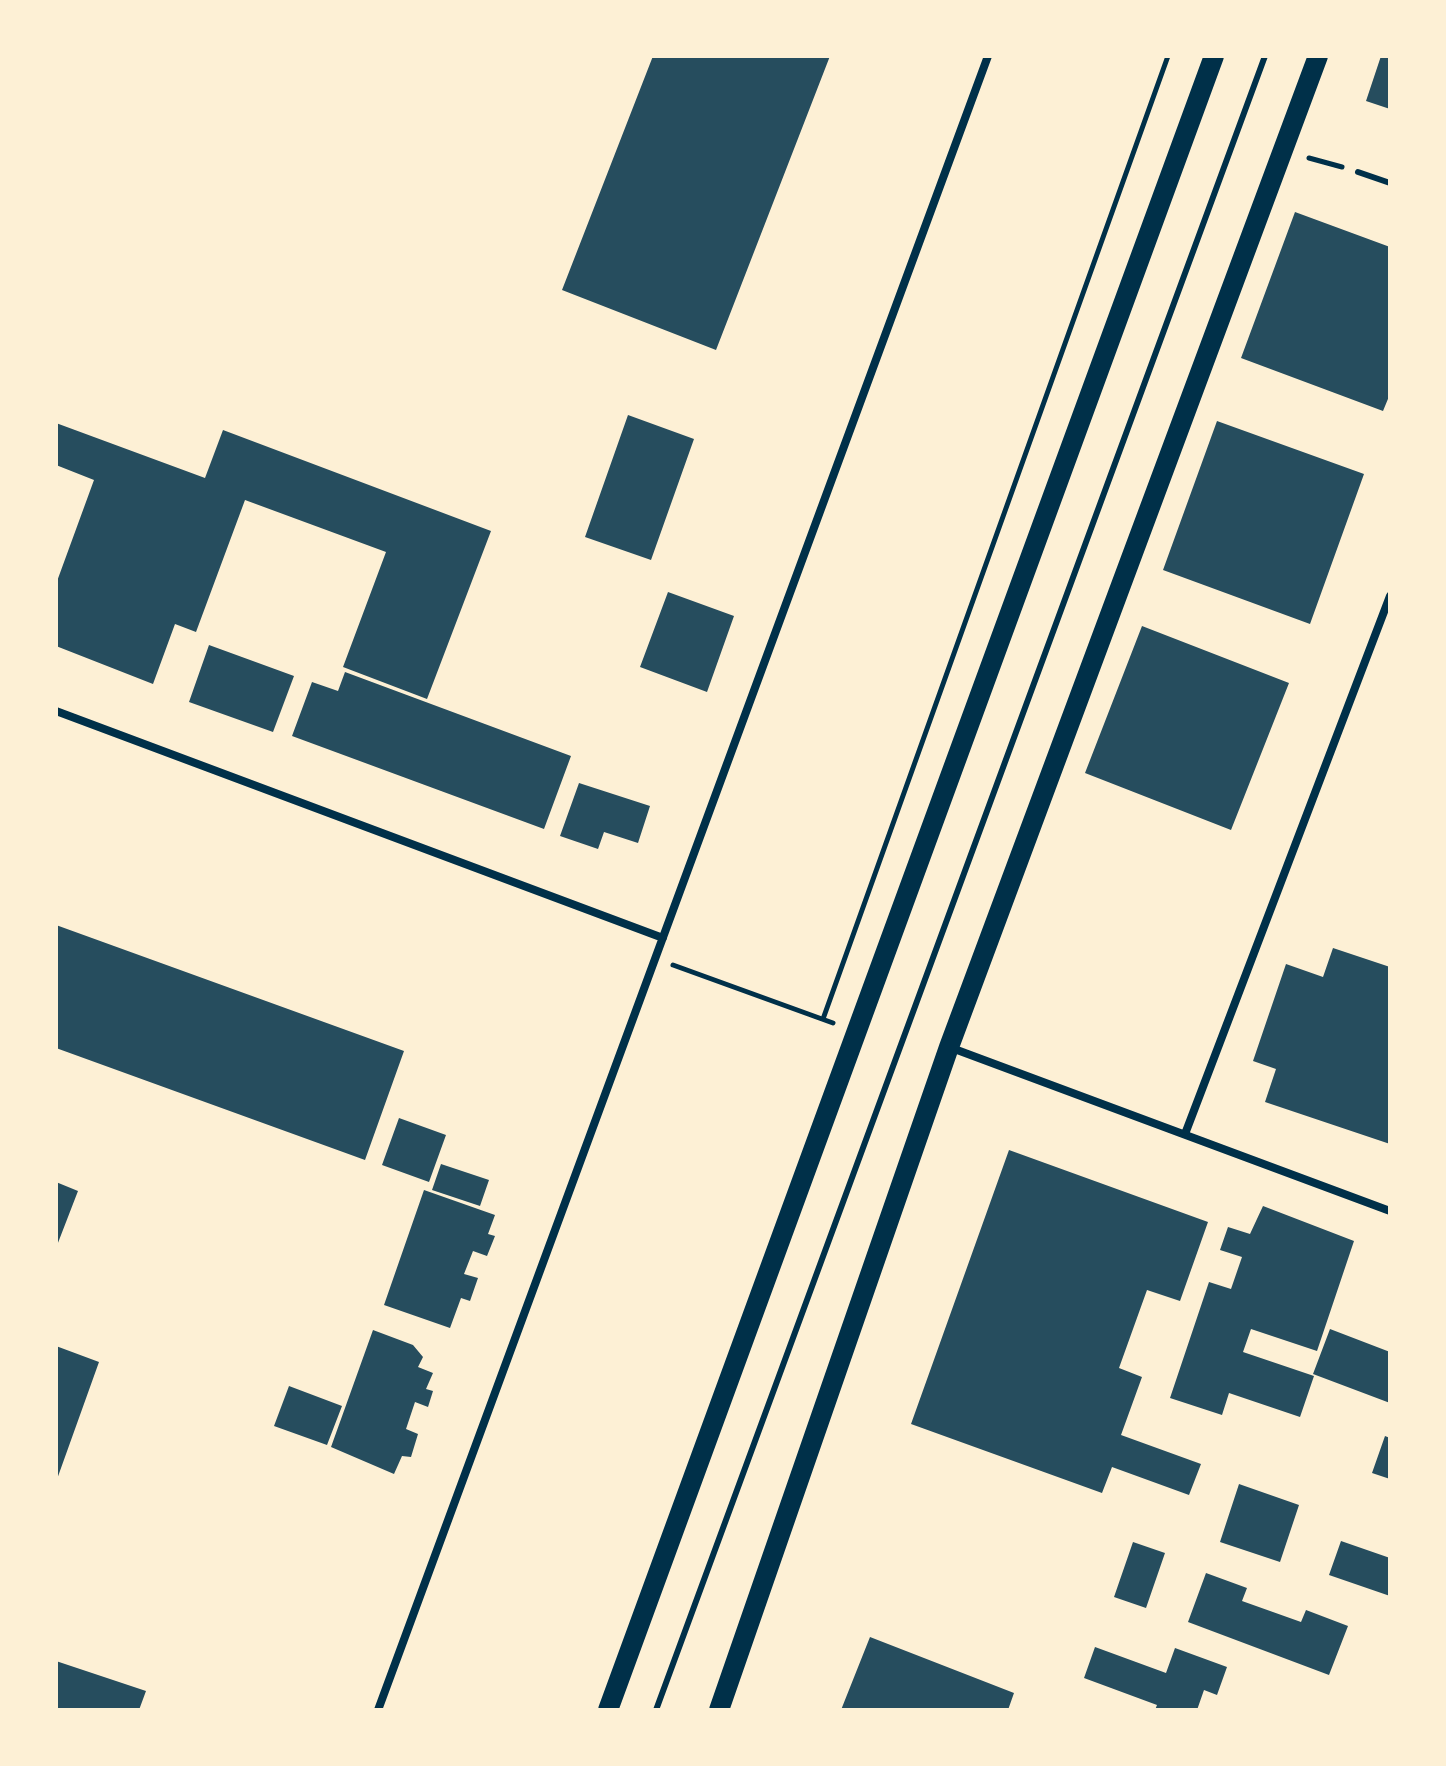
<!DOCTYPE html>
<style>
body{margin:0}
#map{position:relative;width:1446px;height:1766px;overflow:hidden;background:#fdf0d5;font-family:Overpass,sans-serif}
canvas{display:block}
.frame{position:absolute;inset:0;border:58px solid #fdf0d5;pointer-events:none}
</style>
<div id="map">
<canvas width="1446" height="1766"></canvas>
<div class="frame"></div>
</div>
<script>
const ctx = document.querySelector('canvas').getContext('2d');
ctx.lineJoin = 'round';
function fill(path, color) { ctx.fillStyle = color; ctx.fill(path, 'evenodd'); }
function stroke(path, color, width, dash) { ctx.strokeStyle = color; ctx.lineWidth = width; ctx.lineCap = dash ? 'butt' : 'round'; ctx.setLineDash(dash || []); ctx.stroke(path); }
fill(new Path2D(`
 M653 56H830L716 350 562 290Z
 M1381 56H1390V109L1366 101Z
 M1295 212 1390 247V394L1383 411 1241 358Z
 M628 415 694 439 651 560 585 537Z
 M1217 421 1364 474 1310 624 1163 570Z
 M56 423 205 478 223 430 491 531 427 699 343 667 386 552 245 500 196 632 175 624 153 684 56 646V584L94 480 56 465Z
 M668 592 734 616 707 692 640 667Z
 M1142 626 1289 683 1231 830 1085 773Z
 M209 645 294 676 273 732 189 702Z
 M345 672 571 756 544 829 292 736 312 682 338 691Z
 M579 783 650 806 638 843 604 832 598 849 560 836Z
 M56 925 404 1051 365 1160 56 1048Z
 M1333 948 1390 967V1144L1265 1102 1276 1069 1253 1061 1286 964 1323 977Z
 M399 1118 446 1135 429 1182 382 1165Z
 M1009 1150 1208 1222 1180 1301 1147 1290 1119 1368 1142 1377 1121 1435 1201 1464 1189 1495 1112 1467 1102 1493 911 1424Z
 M441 1164 489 1180 480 1206 432 1190Z
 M56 1182 78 1191 56 1248Z
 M424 1190 495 1215 488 1234 495 1236 487 1256 473 1251 464 1274 478 1278 470 1301 461 1298 450 1328 384 1305Z
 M1263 1206 1354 1241 1317 1351 1251 1329 1243 1352 1314 1376 1300 1417 1229 1393 1222 1415 1170 1398 1209 1282 1231 1289 1242 1257 1220 1250 1228 1227 1250 1234Z
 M1330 1329 1390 1352V1403L1313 1374Z
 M373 1330 413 1345 423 1357 418 1367 433 1373 426 1389 433 1391 428 1407 415 1402 406 1429 418 1434 411 1457 402 1456 394 1474 331 1447Z
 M56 1346 99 1362 56 1482Z
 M289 1386 342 1406 327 1445 274 1426Z
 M1385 1436 1390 1438V1479L1372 1473Z
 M1239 1484 1299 1505 1280 1562 1220 1542Z
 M1341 1541 1390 1558V1596L1329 1575Z
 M1133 1542 1165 1553 1146 1608 1114 1597Z
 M1206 1573 1247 1588 1242 1601 1301 1622 1306 1610 1348 1626 1329 1675 1188 1622Z
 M870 1637 1014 1693 1008 1710H841Z
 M1095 1647 1166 1673 1175 1648 1227 1667 1217 1695 1204 1690 1197 1710H1155L1157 1705 1084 1678Z
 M56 1661 146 1691 139 1710H56Z`), '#264d5e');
stroke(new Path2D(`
 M1309 158 1342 167
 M673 965 833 1023
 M823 1019 1168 56`), '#003049', 5);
stroke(new Path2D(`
 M1358 172 1390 183
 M656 1710 1265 56`), '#003049', 6);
stroke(new Path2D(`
 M56 711 663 938
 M949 1047 1390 1211
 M1185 1134 1390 596
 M378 1710 988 56`), '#003049', 8);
stroke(new Path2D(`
 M608 1710 1214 56
 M719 1710 949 1047 1318 56`), '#003049', 20);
</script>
